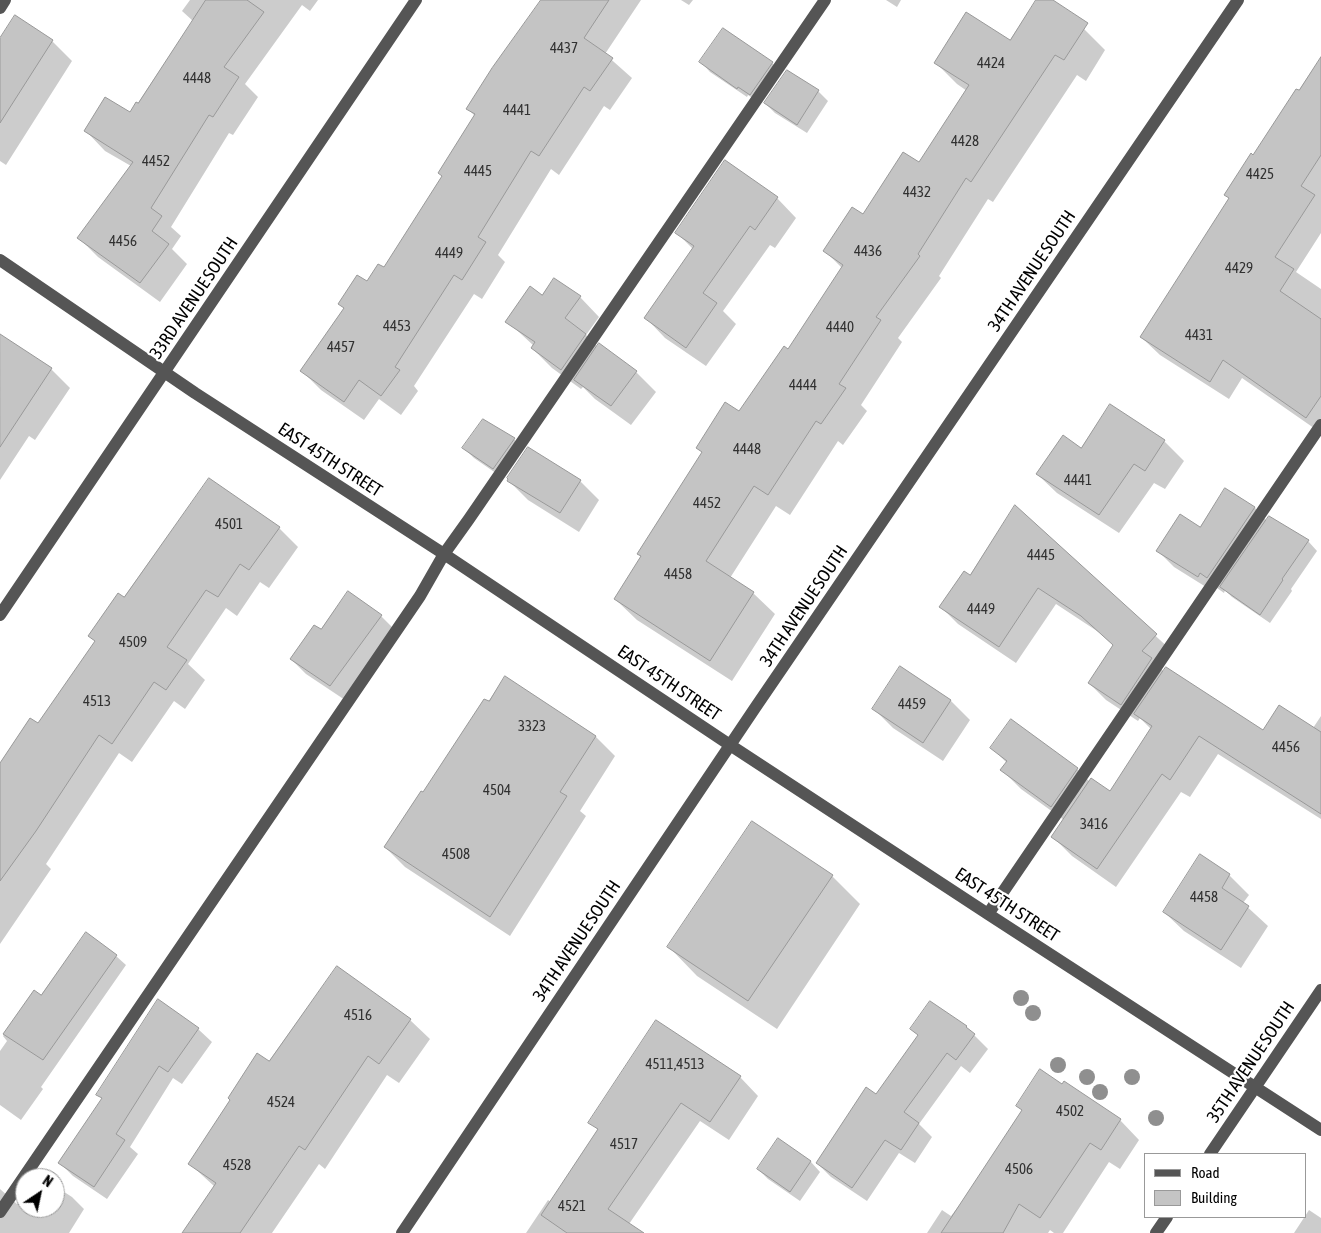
<!DOCTYPE html>
<style>
body{margin:0}
#map{position:relative;width:1321px;height:1233px;overflow:hidden;background:#fff;font-family:"Asap Condensed",sans-serif}
canvas{display:block}
.legend{position:absolute;left:1144px;top:1153px;width:162px;height:65px;box-sizing:border-box;background:#fff;border:1px solid #999;margin:0;padding:6px 9px;list-style:none;font-size:15px;color:#000}
.legend li{display:flex;align-items:center;gap:10px;height:25px}
.legend b{width:25px;border:1px solid #999}
.north{position:absolute;left:15px;top:1168px;width:50px;height:50px;box-sizing:border-box;background:#fff;border:1px solid #999;border-radius:50%;rotate:34deg;font-size:14px;font-weight:700;line-height:20px;text-align:center;color:#000}
.north::after{content:'';display:block;margin:auto;width:18px;height:22px;background:#000;clip-path:polygon(50% 0,100% 100%,50% 72%,0 100%)}
</style>
<div id="map">
<canvas width="1321" height="1233"></canvas>
<ul class="legend">
<li><b style="height:6px;background:#555"></b>Road</li>
<li><b style="height:14px;background:#c4c4c4"></b>Building</li>
</ul>
<div class="north">N</div>
</div>
<script>
const ctx = document.querySelector('canvas').getContext('2d');
ctx.lineJoin = 'round';
function fill(path, color) { ctx.fillStyle = color; ctx.fill(path, 'evenodd'); }
function stroke(path, color, width, dash) { ctx.strokeStyle = color; ctx.lineWidth = width; ctx.lineCap = dash ? 'butt' : 'round'; ctx.setLineDash(dash || []); ctx.stroke(path); }
function write(font, color, halo, rows, align = 'center') {
  ctx.font = font + ' "Asap Condensed",sans-serif'; ctx.lineWidth = 4.5; ctx.setLineDash([]); ctx.textBaseline = 'middle'; ctx.strokeStyle = halo; ctx.fillStyle = color; for (const [text, x, y, turn = 0] of rows) {
    ctx.save(); ctx.translate(x, y); ctx.rotate((+turn || 0) * Math.PI / 180); ctx.textAlign = isNaN(turn) ? turn : align; if (halo) ctx.strokeText(text, 0, 0); ctx.fillText(text, 0, 0); ctx.restore();
  }
}
fill(new Path2D(`
 M190 0H318L310 11 302 5 245 84 258 97 233 135 229 133 171 227 181 236 172 249 187 264 160 302 98 257 79 238 131 166 105 151 86 131 131 114 138 105 193 21 182 11Z
 M542 0H641L605 54 632 78 610 110 604 106 559 175 551 169 498 255 505 262 482 299 474 294 414 386 418 391 401 415 379 399 364 420 321 390 301 370 345 309 340 304 385 269 443 176 475 116 468 109Z
 M681 0H693L689 5Z
 M886 0H901L897 7Z
 M1037 0 1084 29 1105 50 1086 81 1077 75 993 202 988 199 939 276 941 278 898 338 902 342 861 405 867 411 843 445 838 441 790 515 776 506 730 578 753 593 775 614 732 681 637 620 615 599 642 557 638 554 703 453 698 448 739 413 789 350 842 268 825 251 920 164 967 91 957 84 935 62 1011 42Z
 M15 17 52 41 72 61 6 165 0 161V41Z
 M1321 60V233L1296 272 1321 289V433L1242 378 1229 399 1160 355 1141 337 1230 199 1254 157Z
 M701 62 772 63 782 72 760 103 748 95 747 97 710 72Z
 M818 91 828 101 807 133 775 113 765 103Z
 M777 198 796 218 775 248 770 245 723 311 736 324 706 366 665 338 646 318 693 249 677 233Z
 M543 296 580 297 599 317 586 335 598 347 600 345 636 372 656 392 631 425 595 399 583 387 581 389 552 368 532 348 534 346 507 321Z
 M0 335 51 369 70 388 35 440 29 436 0 480Z
 M514 439 523 449 503 478 474 458 464 448Z
 M1164 441 1184 461 1165 489 1154 483 1119 533 1057 493 1037 474 1081 449Z
 M509 481H580L599 500 579 532 528 500Z
 M1226 490 1255 508 1267 521 1308 541 1317 551 1291 589 1292 591 1270 623 1232 597 1225 590 1224 593 1217 588 1214 592 1174 567 1158 551 1200 529Z
 M1016 507 1173 652 1160 667 1164 672 1263 732 1313 728 1321 716V819L1218 754 1190 797 1181 792 1116 887 1072 856 1053 837 1064 820 1021 789 1002 770 1007 763 992 748 1077 769 1090 782 1110 793 1152 730 1140 718 1138 721 1106 700 1089 683 1114 646 1100 633 1056 604 1016 663 958 624 941 607 970 577Z
 M279 528 298 547 269 588 260 582 237 616 226 608 188 664 205 680 185 709 174 701 132 762 119 753 46 864 51 869 0 944V786L39 725 96 642 89 636 125 599Z
 M348 593 381 616 396 631 345 700 306 674 291 659 321 631Z
 M505 678 596 737 615 756 580 811 586 816 510 936 405 867 385 847Z
 M951 701 970 720 943 761 893 728 874 709Z
 M1200 856 1229 875 1249 895 1243 903 1268 926 1241 968 1184 931 1164 912Z
 M832 876 860 904 777 1029 697 976 669 947Z
 M116 956 126 965 41 1087 43 1089 21 1120 0 1105V1051L7 1041 3 1036 34 992 41 996Z
 M337 967 410 1020 430 1039 399 1083 387 1075 325 1169 319 1164 272 1233H184L215 1187 190 1164 269 1063Z
 M966 1027 988 1049 970 1073 961 1066 919 1124 932 1137 915 1163 899 1153 867 1201 831 1177 817 1163 876 1095 919 1036 911 1029Z
 M198 1029 212 1042 182 1084 173 1078 130 1147 138 1154 107 1199 73 1176 60 1163 103 1099 98 1094Z
 M740 1077 758 1096 729 1140 700 1121 629 1224 639 1233H526L548 1200 551 1202 599 1131 590 1122Z
 M1120 1120 1139 1140 1120 1169 1109 1162 1063 1233H1054L1050 1230 1048 1233H927L942 1210 951 1216 958 1207 959 1208Z
 M779 1140 811 1162 820 1172 800 1201 768 1179 758 1169Z
 M55 1186 72 1197 84 1209 69 1233H0V1189L17 1204 19 1201 21 1203 25 1198V1208H55Z
 M1309 1210 1321 1218V1233H1294Z`), '#0003');
const building = new Path2D(`
 M206 0H247L264 12 224 67 239 77 213 117 209 115 151 208 162 216 152 231 169 244 140 283 77 238 133 162 84 131 105 97 130 112 136 102 138 103Z
 M541 0H609L584 38 613 58 590 91 584 87 539 156 531 151 478 237 486 242 462 280 454 275 395 367 400 370 381 396 359 380 344 402 300 371 344 308 338 304 357 275 367 281 378 264 384 267 442 176 438 173 475 114 466 109 492 68Z
 M1036 0H1053L1088 23 1064 60 1055 55 971 182 966 178 918 254 920 256 876 317 881 320 839 384 846 388 821 424 816 421 768 495 754 486 706 561 754 592 710 661 614 599 641 556 637 554 702 452 696 448 725 402 739 411 784 346 788 349 843 265 823 251 852 207 863 214 903 152 919 162 969 85 934 63 966 12 1010 40Z
 M15 15 53 40 0 123V38Z
 M723 28 773 62 750 95 738 87 737 89 699 62Z
 M1321 57V155L1301 186 1315 195 1275 257 1294 269 1280 291 1321 319V396L1306 418 1223 360 1210 382 1140 337 1229 198 1224 195 1251 153 1253 155 1296 89 1299 90Z
 M787 70 819 90 797 125 764 103Z
 M725 160 778 197 755 230 750 226 703 293 717 303 686 348 644 318 694 246 675 233Z
 M554 278 581 296 565 318 586 334 561 370 531 348 535 342 505 322 530 286 542 295Z
 M0 334 52 368 0 447Z
 M599 343 637 371 611 406 574 380Z
 M1110 404 1165 440 1145 471 1134 464 1099 515 1036 474 1063 435 1081 448Z
 M483 419 515 438 493 469 462 448Z
 M528 447 581 480 560 513 507 481 508 479 507 478Z
 M209 478 280 527 249 570 240 564 218 597 206 590 167 647 187 660 166 690 154 682 112 744 99 735 36 831 0 881V763L30 718 38 723 95 641 88 636 118 593 124 597Z
 M1225 488 1255 507 1207 578 1200 573 1198 577 1156 551 1180 514 1200 527Z
 M1015 505 1157 634 1142 651 1152 658 1121 705 1088 683 1113 645 1081 616 1038 588 999 647 939 607 964 571 970 575Z
 M1269 516 1309 540 1282 579 1283 580 1260 615 1220 587Z
 M348 591 382 615 330 686 290 659 314 625 321 629Z
 M900 666 951 700 923 743 872 709Z
 M1166 667 1263 730 1279 705 1321 732V814L1199 736 1170 780 1162 774 1097 869 1051 837 1091 778 1110 791 1152 726 1134 714Z
 M505 676 596 736 560 792 567 796 490 917 384 847 421 791 423 792 484 699 489 701Z
 M1011 719 1078 768 1051 807 1000 770 1007 761 990 748Z
 M752 821 833 875 748 1001 667 947Z
 M1200 854 1230 874 1222 888 1249 906 1221 950 1163 912Z
 M86 932 117 955 43 1060 3 1034 34 990 41 995Z
 M337 966 411 1019 379 1064 368 1056 305 1150 299 1146 240 1233H182L216 1183 188 1164 230 1100 228 1098 257 1053 269 1061Z
 M158 999 199 1028 168 1072 159 1066 116 1134 125 1140 94 1187 58 1163 102 1098 96 1095Z
 M930 1001 967 1026 966 1027 975 1034 956 1060 947 1053 904 1112 919 1123 901 1150 885 1140 852 1188 816 1163 866 1087 876 1094 918 1035 910 1029Z
 M656 1020 741 1076 710 1122 681 1103 608 1209 644 1233H567L541 1215 598 1129 588 1123Z
 M1040 1069 1062 1084 1064 1081 1121 1119 1101 1150 1090 1143 1040 1218 1019 1204 1003 1233H941L1022 1110 1016 1106Z
 M778 1138 811 1161 790 1192 757 1169Z`);
fill(building, '#c4c4c4');
stroke(building, '#999', 1);
stroke(new Path2D(`
 M0 8 5 0
 M0 260 195 393 444 554 730 745 988 914 1321 1130
 M0 615 416 0
 M988 914 1321 425
 M1210 1154 1321 990
 M0 1212 420 596 444 554 469 519 825 0
 M402 1233 755 708 1238 0
 M1156 1233 1167 1217`), '#555', 12);
ctx.fillStyle = '#8f8f8f';
for (const [x, y] of [
 [1021,998],
 [1033,1013],
 [1058,1065],
 [1087,1077],
 [1132,1077],
 [1100,1092],
 [1156,1118]
]) { ctx.beginPath(); ctx.arc(x, y, 8, 0, 2 * Math.PI); ctx.fill(); }
write('15px', '#313131', null, [
 ["4437",564,48],
 ["4424",991,63],
 ["4448",197,78],
 ["4441",517,110],
 ["4428",965,141],
 ["4452",156,161],
 ["4445",478,171],
 ["4425",1260,174],
 ["4432",917,192],
 ["4456",123,241],
 ["4436",868,251],
 ["4449",449,253],
 ["4429",1239,268],
 ["4453",397,326],
 ["4440",840,327],
 ["4431",1199,335],
 ["4457",341,347],
 ["4444",803,385],
 ["4448",747,449],
 ["4441",1078,480],
 ["4452",707,503],
 ["4501",229,524],
 ["4445",1041,555],
 ["4458",678,574],
 ["4449",981,609],
 ["4509",133,642],
 ["4513",97,701],
 ["4459",912,704],
 ["3323",532,726],
 ["4456",1286,747],
 ["4504",497,790],
 ["3416",1094,824],
 ["4508",456,854],
 ["4458",1204,897],
 ["4516",358,1015],
 ["4511,4513",675,1064],
 ["4524",281,1102],
 ["4502",1070,1111],
 ["4517",624,1144],
 ["4528",237,1165],
 ["4506",1019,1169],
 ["4521",572,1206]
]);
write('18px', '#000', '#fff', [
 ["34TH AVENUE SOUTH",1032,271,-56],
 ["33RD AVENUE SOUTH",194,298,-56],
 ["EAST 45TH STREET",330,460,33],
 ["34TH AVENUE SOUTH",804,606,-56],
 ["EAST 45TH STREET",669,683,34],
 ["EAST 45TH STREET",1007,905,33],
 ["34TH AVENUE SOUTH",577,941,-56],
 ["35TH AVENUE SOUTH",1251,1062,-56]
]);
</script>
